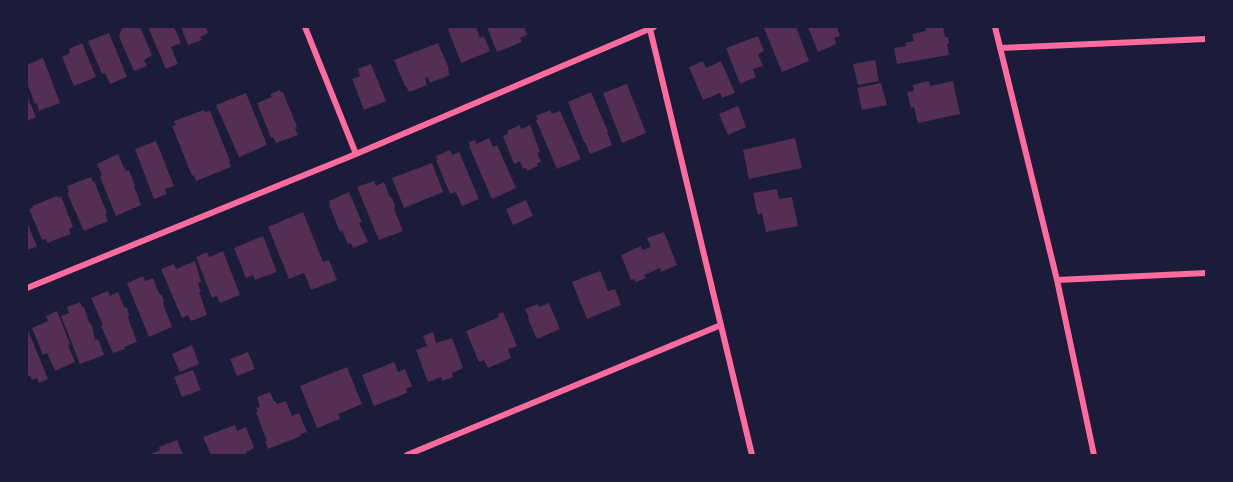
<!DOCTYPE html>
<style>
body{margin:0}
#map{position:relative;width:1233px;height:482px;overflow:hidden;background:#1b1b3a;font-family:"Times New Roman",serif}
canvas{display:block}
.frame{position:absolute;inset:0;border:28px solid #1b1b3a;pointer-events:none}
</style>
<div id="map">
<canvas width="1233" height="482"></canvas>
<div class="frame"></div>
</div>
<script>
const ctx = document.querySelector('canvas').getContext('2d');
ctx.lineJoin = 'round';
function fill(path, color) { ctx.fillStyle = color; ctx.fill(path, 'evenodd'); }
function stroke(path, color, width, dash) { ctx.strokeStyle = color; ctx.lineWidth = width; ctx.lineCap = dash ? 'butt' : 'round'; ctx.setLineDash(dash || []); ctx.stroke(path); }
fill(new Path2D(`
 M124 27H139L141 29 152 55 144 60 147 66 134 71 119 37 122 28Z
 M148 27H174L181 43 171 47 178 64 166 69Z
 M181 27H206L208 33 200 37 202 40 188 45Z
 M449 27H476L480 38 484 36 490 51 461 63 448 29H449Z
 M487 27H524L527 35 520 38 522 42 497 52Z
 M766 27H796L809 61 782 72 764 28Z
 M808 27H837L840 36 834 38 836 44 818 52Z
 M925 27H943L945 37H948L949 43 947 44 949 55 897 64 894 48 906 46 905 43 914 41 912 34 926 31Z
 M109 33 127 77 110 84 105 73 102 74 88 41Z
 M758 36 764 51 758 54 763 66 753 69 756 77 740 84 726 48Z
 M82 43 96 77 74 86 62 57 70 53 69 49Z
 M438 43 449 69 448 70 450 75 430 83 428 77 425 78 427 85 409 92 406 86H405L394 60Z
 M43 58 60 103 39 111 37 103 35 104 27 83V65Z
 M875 60 879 81 858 85 853 64Z
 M703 61 706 68 721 61 735 93 722 98 720 93 703 100 689 67Z
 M371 64 386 101 364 110 352 79 360 76 358 69Z
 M929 81 930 86 953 81 960 114 918 123 914 107 911 108 907 92 914 91 913 85Z
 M881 83 887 105 862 110 857 88Z
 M627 84 646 133 622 143 603 93Z
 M280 90 281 93 283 92 297 127 295 128 298 135 276 143 273 137 271 138 257 103 272 97 270 94Z
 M591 92 608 132H607L612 145 590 154 585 142H584L568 102Z
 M246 93 267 145 239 157 216 105Z
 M27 95 36 117 27 121Z
 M738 106 746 127 728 135 719 114Z
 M204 110 205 112 210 111 230 161H229L231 167 196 181 194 175 192 176 172 126 176 125 174 121Z
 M550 110 552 114 560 111 581 159 557 169 536 120 538 119 536 116Z
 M520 125 521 129 530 125 540 152 537 153 541 162 537 163 538 166 527 171 526 168 523 169 520 161 514 164 503 136 508 134 507 131Z
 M489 138 493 147 497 145 516 188 492 199 469 146H470L469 142 475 140 476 144Z
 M795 138 802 168 749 179 743 150Z
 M156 141 174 186 165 189 167 194 154 199 135 149Z
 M450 150 452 155 459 152 479 199 462 206 456 192 450 194 436 160H438L436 156Z
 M118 154 124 168H125L126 171 129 170 135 186H134L141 205 116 216 100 177 102 175 97 164Z
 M432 163 443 192 404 208 392 178Z
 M91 177 93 182 94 181 107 213 105 214 108 221 84 231 67 193 69 192 67 186Z
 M374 181 376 186 384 182 390 197 392 198 395 206 394 209 403 231 379 240 357 187Z
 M777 189 779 199 792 197 798 226 766 232 762 213 758 215 753 193Z
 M349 192 362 222 359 223 368 242 353 248 351 243 348 244 342 230 340 232 329 205 330 204 329 201Z
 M57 196 58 198 61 196 73 227 69 229 71 234 47 243 46 239 42 240 29 209 33 208 32 206Z
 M526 200 533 216 513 225 506 209Z
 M303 212 323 262 329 260 337 280 311 290 304 273 289 279 268 227Z
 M27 222 37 247 27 250Z
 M664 232 677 265 661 272 660 268 644 275 646 278 636 282 634 279 631 280 621 255 641 246 642 250 651 247 647 238Z
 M263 236 277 272 255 280 253 275 246 278 234 248Z
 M223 251 240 295 220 303 217 296 212 298 196 257 207 252 209 257Z
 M195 261 201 282 198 283 201 292H199L207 315 191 321 188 315 182 318 161 269 174 264 176 269Z
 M600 271 608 291 615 289 621 305 587 319 572 282Z
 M143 276 145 281 153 278 159 293 162 295 164 301 163 304 172 327 149 337 127 283Z
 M108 291 110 296 118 292 124 307 127 308 129 315 128 318 137 342 124 347 125 349 113 353 101 326 103 325 91 298Z
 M80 302 82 307H84L89 322 92 325 95 340 98 339 104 355 80 364 61 316 69 313 67 307Z
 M549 303 560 329 537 339 528 319 529 318 525 309 538 304 539 307Z
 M57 311 70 344 68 345 75 362 55 371 47 353 43 355 32 328 48 321 46 316Z
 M503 312 517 346 508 349 511 358 488 368 484 360 479 362 466 331 499 317 498 314Z
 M27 328 48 379 39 383 37 378 32 380 30 375 27 377Z
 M433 332 436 343 452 338 463 368 452 373 453 377 442 381 441 377 428 382 416 350 427 346 423 336Z
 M192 345 199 364 180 372 172 354Z
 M248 352 255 369 237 376 230 359Z
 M394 362 398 372 405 369 412 386 406 389 407 393 374 406 362 375Z
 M347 367 362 404 338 414 340 419 317 428 300 386Z
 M193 370 201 390 182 397 174 377Z
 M270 392 274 401H275L277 404 286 401 292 416 299 413 307 432 300 434 301 436 268 449 265 441H267L256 412H258L256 408 260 407 257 397Z
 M235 425 237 431 246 427 254 448 246 452 247 455H211L203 437Z
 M177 440 183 455H149L160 450 159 447Z`), '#542f53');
stroke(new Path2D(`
 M305 27 356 154
 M995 27 1057 280 1094 455
 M650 29 752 455
 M1000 48 1206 39
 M1057 280 1206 273
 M27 288 356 154 654 27
 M407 455 721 325`), '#ff6b9d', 6);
</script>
